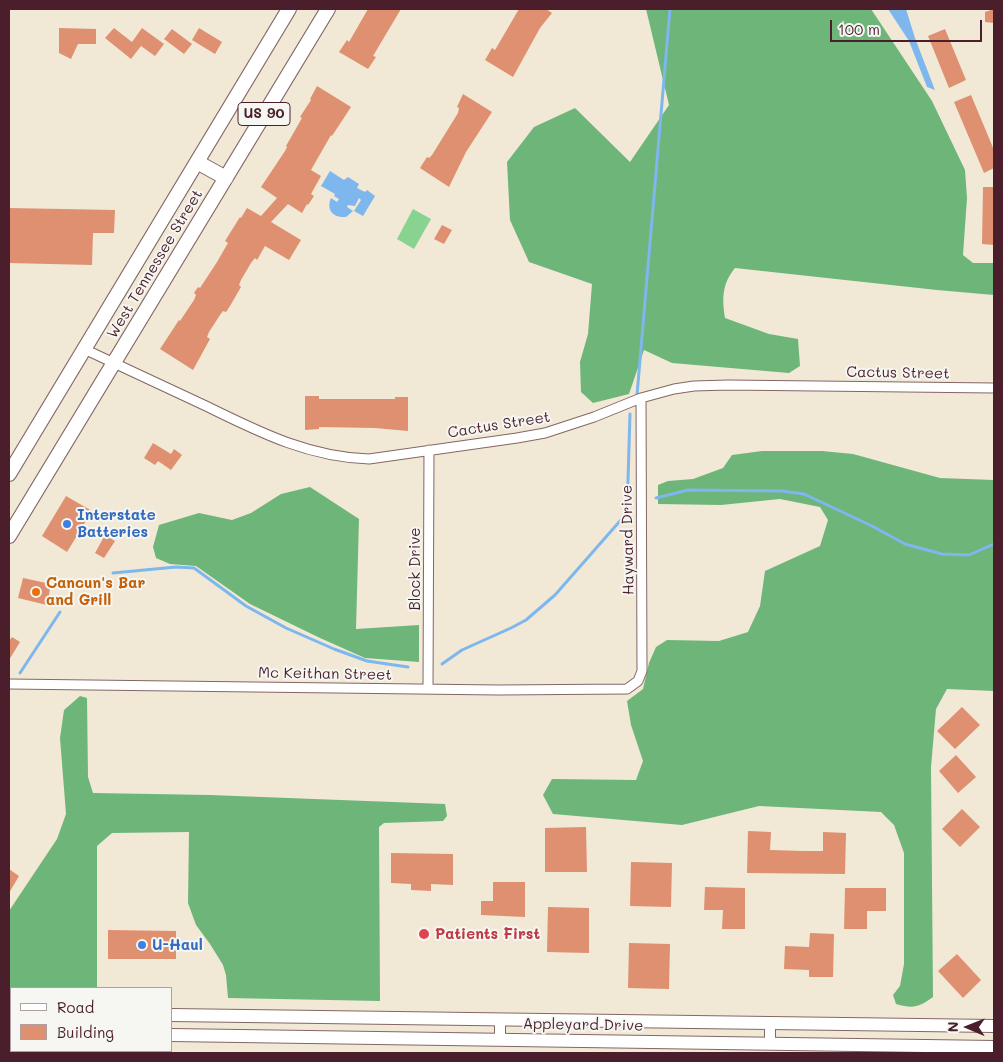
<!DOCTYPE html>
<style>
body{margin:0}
#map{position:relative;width:1003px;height:1062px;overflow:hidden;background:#f1e9d5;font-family:Mali,sans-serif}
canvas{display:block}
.frame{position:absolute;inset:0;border:10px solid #4a1f2b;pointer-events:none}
.legend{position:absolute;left:10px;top:987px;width:162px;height:65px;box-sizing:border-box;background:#f6f6f2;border:1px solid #b1a0a2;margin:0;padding:6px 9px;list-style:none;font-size:15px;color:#4a1f2b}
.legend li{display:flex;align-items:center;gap:10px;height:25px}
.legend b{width:25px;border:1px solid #b1a0a2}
.north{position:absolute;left:943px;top:1002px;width:50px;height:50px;-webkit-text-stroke:4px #f6f6f2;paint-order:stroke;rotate:271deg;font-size:14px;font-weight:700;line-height:20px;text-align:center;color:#4a1f2b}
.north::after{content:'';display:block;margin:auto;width:18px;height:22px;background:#4a1f2b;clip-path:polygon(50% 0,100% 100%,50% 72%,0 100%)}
.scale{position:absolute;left:830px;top:20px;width:152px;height:22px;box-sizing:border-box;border:2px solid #4a1f2b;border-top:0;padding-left:6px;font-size:15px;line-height:18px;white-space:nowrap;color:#4a1f2b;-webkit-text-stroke:4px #f6f6f2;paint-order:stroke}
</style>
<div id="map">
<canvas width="1003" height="1062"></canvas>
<div class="frame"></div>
<ul class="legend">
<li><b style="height:6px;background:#fff"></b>Road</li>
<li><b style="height:14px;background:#de9071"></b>Building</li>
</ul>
<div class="north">N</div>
<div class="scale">100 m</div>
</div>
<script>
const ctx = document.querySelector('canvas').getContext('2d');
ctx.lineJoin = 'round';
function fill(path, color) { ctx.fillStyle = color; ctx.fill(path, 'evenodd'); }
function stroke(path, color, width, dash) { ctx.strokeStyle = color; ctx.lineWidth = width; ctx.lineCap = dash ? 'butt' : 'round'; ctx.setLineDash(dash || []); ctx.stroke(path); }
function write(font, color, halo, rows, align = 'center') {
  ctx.font = font + ' Mali,sans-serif'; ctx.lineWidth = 4; ctx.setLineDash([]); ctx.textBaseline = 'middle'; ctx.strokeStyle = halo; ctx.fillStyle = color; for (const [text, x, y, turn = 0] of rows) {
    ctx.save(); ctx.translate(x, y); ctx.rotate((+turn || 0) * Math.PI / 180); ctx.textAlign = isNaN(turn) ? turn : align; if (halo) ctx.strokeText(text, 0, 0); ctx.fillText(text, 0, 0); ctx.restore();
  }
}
fill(new Path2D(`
 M413 209 431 219 414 249 397 239Z`), '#88d390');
fill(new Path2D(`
 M646 9H871L932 101 965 170 967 198 963 255 973 263H994V295L937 290 735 268C722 284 722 298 725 318L769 334 798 339 800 366 789 373 672 363 644 350 629 394 593 403 581 392 580 362 588 334 592 284 529 262 510 220 507 162 534 127 575 108 630 162 669 105Z
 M762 451H822L853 454 940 478 994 480V691L947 689 936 709 931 767 933 997C919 1007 914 1009 896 1004L893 995 900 986 904 964V853L894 825 881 812 759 806 682 825 553 814 543 795 552 779 636 780 643 761 631 725 627 701 643 689 649 663 656 647 667 640 719 641 748 632 760 606 765 571 820 546 828 520 820 507 780 499 721 505 658 504V485L668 481 693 479 723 468 732 455Z
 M310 487 359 519 356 629 419 625V662L365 658 320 638 250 604 196 566 170 564 156 558 153 547 159 525 199 513 232 520 251 513 281 494Z
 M80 696 87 698 88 777 93 793 210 795 445 804 447 816 443 821 384 823 379 827 380 1001 228 998 226 975 223 965 210 944 196 925 188 903 189 832 112 833 97 846V988H11V993H9V911L57 839 66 814 60 738 64 710Z`), '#6eb57a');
fill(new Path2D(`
 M888 9H906L915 38 935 90 927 87 909 41Z
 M330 171 344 180 348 177 359 184 357 188 365 192 367 190 375 196 363 216 354 211 361 200 359 198 355 206 348 205 347 207 353 211 346 217C333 218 326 210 331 198L337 202 339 199 334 196 335 194 321 186Z`), '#7db7ee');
stroke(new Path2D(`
 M637 395 670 9
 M656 498 688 490 782 491 804 494 872 526 905 544 942 554 969 555 994 544
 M113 573 176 567 194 568 246 606 286 628 334 649 367 661 408 667
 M442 664 462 650 511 628 526 620 555 595 627 513 630 414
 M20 673 60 612`), '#7db7ee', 3);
fill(new Path2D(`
 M368 9H401L373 56 376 57 368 69 339 52 347 40 349 42Z
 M519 9H546L552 13 540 28 513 77 485 60 492 48 495 50Z
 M994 9V23L985 22V12Z
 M59 28 96 29V44H78L71 59 59 53Z
 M114 28 132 42 142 28 164 44 155 56 141 46 131 59 105 38Z
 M199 28 222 42 215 54 192 40Z
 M172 29 192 44 184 54 164 39Z
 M945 29 966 80 949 88 928 36Z
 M317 86 351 107 332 136 331 135 311 170 321 176 311 194 314 196 308 205 307 204 302 213 288 204 271 222 301 240 289 260 265 246 257 260 255 258 251 263 241 280 239 285 241 287 230 306 226 312 223 311 220 315 209 332 207 337 210 339 193 370 160 349 179 320 180 321 194 300 196 295 194 293 198 287 200 288 217 262 228 243 225 241 240 217 241 218 247 208 261 216 277 198 261 187 285 151 287 147 286 146 302 118 300 117 311 100 310 99Z
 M463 94 492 112 466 152 449 187 420 168 427 157 429 158 432 155 458 113 459 108 457 107Z
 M971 95 994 150V168L984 173 954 102Z
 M983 187H994V245L982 244Z
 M9 208 115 210 114 233H93L92 265 9 263Z
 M442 225 452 230 444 244 434 239Z
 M305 396H319V399H395V397H408V431L375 428 319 427V429L305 430Z
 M153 443 171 454 174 449 182 455 171 470 158 461 155 465 144 458Z
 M66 496 92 511 67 552 42 536Z
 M105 535 115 541 104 558 95 553Z
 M23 578 51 584 47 605 18 598Z
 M12 637 20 642 9 660V641Z
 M962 707 980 725 955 749 937 731Z
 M956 755 976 777 958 793 939 771Z
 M962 809 980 827 960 847 942 829Z
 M586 827 587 872H545V828Z
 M748 831 771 832 770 850 804 851H823V832L846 833 845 874 747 873Z
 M391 853 453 854V885L431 884V891L411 890V884L391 883Z
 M631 862 672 863 671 907 630 906Z
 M9 869 19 876 9 893Z
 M493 882H525V917L481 915V901H493Z
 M705 887 745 888V929H722L723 910H704Z
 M845 888H886V911H867V929H844Z
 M548 907 589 908V953L547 952Z
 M108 930 176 931V959H108Z
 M810 933 834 934 833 977H809V970L784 969 785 946 809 947Z
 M629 943 670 944 669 989 628 988Z
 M957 954 981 980 963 998 938 971Z`), '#de9071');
const minor = new Path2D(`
 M84 349C125 368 165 387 206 406 259 432 308 457 369 459L517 438 545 433 594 417 641 398 674 389 694 386 728 385 994 388
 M9 684 498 690 627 689 638 681 642 671 641 398
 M428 689 429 450`);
const tertiary = new Path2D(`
 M500 1040V1019
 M770 1044V1023`);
const secondary = new Path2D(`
 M9 1013H11
 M171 1015 994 1026
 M9 1035H11
 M171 1035 994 1047`);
const primary = new Path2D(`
 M197 162 226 178
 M9 474 289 9
 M9 536 328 9`);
stroke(minor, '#846666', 11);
stroke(tertiary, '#846666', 12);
stroke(secondary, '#846666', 14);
stroke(primary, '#846666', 16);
stroke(minor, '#fff', 9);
stroke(tertiary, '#fff', 10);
stroke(secondary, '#fff', 12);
stroke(primary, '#fff', 14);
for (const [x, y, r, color] of [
 [67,524,5,"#3f7fe0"],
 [36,592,5,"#e8710a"],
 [424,934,6,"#e0444e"],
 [142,945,5,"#3f7fe0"]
]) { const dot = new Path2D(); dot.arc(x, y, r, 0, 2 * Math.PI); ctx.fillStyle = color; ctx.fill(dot); stroke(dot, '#f6f6f2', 2); }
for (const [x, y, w] of [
 [264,114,52]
]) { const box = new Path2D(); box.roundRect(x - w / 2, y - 11.5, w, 23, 4); ctx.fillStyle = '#f6f6f2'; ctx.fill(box); stroke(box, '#4a1f2b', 1); }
write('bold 14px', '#4a1f2b', null, [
 ["US 90",264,114]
]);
write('15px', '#4a1f2b', '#f6f6f2', [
 ["West Tennessee Street",155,264,-59],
 ["Cactus Street",898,373,1],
 ["Cactus Street",499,425,-9],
 ["Hayward Drive",628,540,-91],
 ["Block Drive",415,569,-90],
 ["Mc Keithan Street",325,674,1],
 ["Appleyard Drive",583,1025,1]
]);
write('bold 15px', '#366cbe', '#f6f6f2', [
 ["Interstate",77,515],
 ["Batteries",77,532],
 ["U-Haul",152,945]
], 'left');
write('bold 15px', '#c56008', '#f6f6f2', [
 ["Cancun's Bar",46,583],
 ["and Grill",46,600]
], 'left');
write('bold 15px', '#be3a42', '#f6f6f2', [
 ["Patients First",435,934]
], 'left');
</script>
